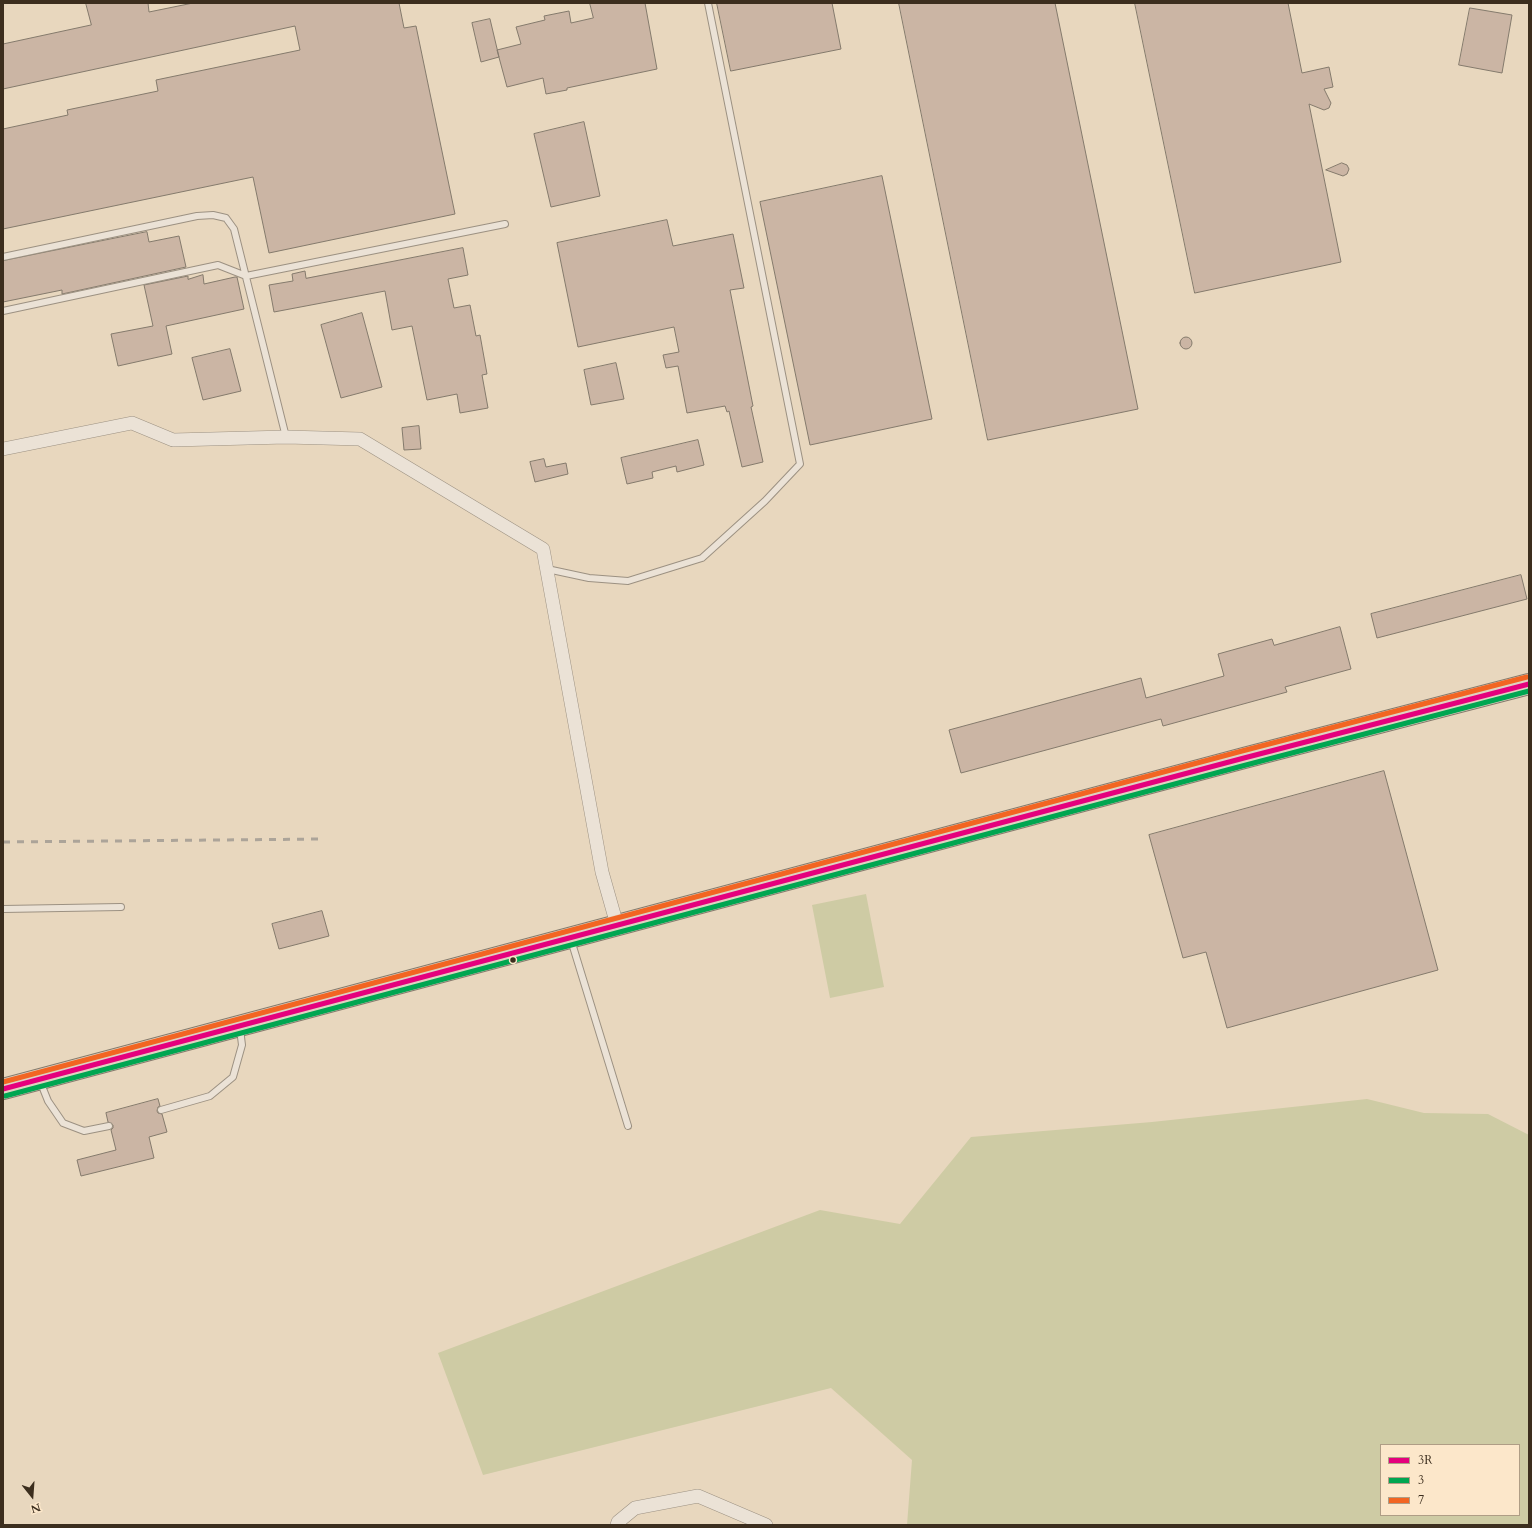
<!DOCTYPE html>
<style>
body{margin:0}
#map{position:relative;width:1532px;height:1528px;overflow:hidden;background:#e8d7be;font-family:Cardo,serif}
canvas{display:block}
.frame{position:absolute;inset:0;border:4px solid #3c2e1e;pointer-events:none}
.legend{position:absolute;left:1380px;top:1444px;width:140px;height:72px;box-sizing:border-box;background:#fce7ca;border:1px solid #af9d85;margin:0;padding:5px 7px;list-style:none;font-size:12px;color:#3c2e1e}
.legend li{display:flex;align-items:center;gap:8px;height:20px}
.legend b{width:20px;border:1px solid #af9d85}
.north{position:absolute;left:12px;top:1476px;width:40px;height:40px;-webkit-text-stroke:3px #fce7ca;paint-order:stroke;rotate:163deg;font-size:11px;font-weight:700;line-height:16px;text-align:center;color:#3c2e1e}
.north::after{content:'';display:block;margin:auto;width:14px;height:18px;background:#3c2e1e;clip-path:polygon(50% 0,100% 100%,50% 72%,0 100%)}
</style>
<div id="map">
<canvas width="1532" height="1528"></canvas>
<div class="frame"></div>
<ul class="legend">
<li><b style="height:5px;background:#e5007d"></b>3R</li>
<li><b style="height:5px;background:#00a651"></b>3</li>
<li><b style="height:5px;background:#f26522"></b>7</li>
</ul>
<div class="north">N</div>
</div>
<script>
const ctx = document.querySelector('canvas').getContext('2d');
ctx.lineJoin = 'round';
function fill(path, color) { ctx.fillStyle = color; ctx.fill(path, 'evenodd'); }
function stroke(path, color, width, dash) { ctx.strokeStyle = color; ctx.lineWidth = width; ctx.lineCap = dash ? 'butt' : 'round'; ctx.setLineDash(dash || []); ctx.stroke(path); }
fill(new Path2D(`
 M866 894 884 987 830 998 812 905Z
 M1367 1099 1424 1113 1488 1114 1529 1135V1525H907L912 1460 831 1388 483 1475 438 1353 820 1210 900 1224 971 1137 1152 1122ZM1381 1445H1519V1515H1381Z`), '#cecba4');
const building = new Path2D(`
 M86 3H148L149 12 193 3H399L404 28 416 26 455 214 269 253 253 177 3 229V129L68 115 67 110 158 91 156 80 300 50 295 26 3 89V44L91 25Z
 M590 3H645L657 69 567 88V90L546 94 543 78 507 87 497 50 521 44 516 27 545 20 544 16 569 11 571 23 593 18Z
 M717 3H832L841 49 731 71Z
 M899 3H1055L1138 409 988 440Z
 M1135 3H1288L1302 73 1329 67 1333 87 1324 89 1331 103 1329 108 1324 110 1309 104 1341 262 1195 293Z
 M1470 8 1512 15 1502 73 1459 65Z
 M490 19 499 57 481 62 472 23Z
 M584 122 600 196 551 207 534 134Z
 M1342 163 1347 165 1349 169 1347 174 1343 176 1326 170Z
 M882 176 932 419 810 445 760 202Z
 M667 220 673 246 733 234 744 288 730 290 753 406 751 407 763 462 742 467 729 411 727 412 725 406 687 413 678 366 666 368 663 355 679 352 674 327 578 347 557 243Z
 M147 232 149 242 179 236 186 267 62 294V290L3 302V261Z
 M463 248 468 275 448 279 454 308 470 305 476 336 480 335 487 374 482 375 488 408 460 413 457 394 427 400 412 326 392 330 385 291 274 312 269 285 293 281 292 274 305 271 306 278Z
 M203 275 204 284 235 277H237L244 309 166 326 172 354 118 366 111 334 153 326 144 285 188 276V279Z
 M362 313 382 387 341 398 321 325Z
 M1180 343a6 6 0 1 1 12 0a6 6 0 1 1-12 0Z
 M230 349 241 391 203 400 192 358Z
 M616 363 624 399 591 405 584 370Z
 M419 426 421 449 404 450 402 428Z
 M698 440 704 465 677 472 676 466 652 472 653 478 627 484 621 458Z
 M544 459 546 467 566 463 568 474 535 482 530 462Z
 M1521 575 1527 599 1377 638 1371 614Z
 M1340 627 1351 669 1285 687 1287 692 1163 726 1161 719 961 773 949 730 1141 678 1146 698 1224 676 1218 654 1272 639 1274 645Z
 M1384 771 1438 970 1227 1028 1206 952 1183 958 1149 835Z
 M322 911 329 936 279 949 272 924Z
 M158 1099 160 1106 158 1107 157 1111 158 1113 162 1114 167 1132 149 1137 154 1158 81 1176 77 1160 116 1150 111 1130 113 1128V1125L108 1122 106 1113Z`);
fill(building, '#cbb5a4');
stroke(building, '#847a6c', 1);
const service = new Path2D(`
 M3 257 197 216 213 215 226 218 234 229 286 437
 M3 311 218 265 246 276 505 224
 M547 569 589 578 628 581 702 558 765 501 800 464 708 3
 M3 909 121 907
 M571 940 628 1126
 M40 1081 48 1101 63 1123 84 1131 109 1126
 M161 1110 210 1096 233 1077 242 1045 240 1029`);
const minor = new Path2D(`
 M3 449 132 423 173 440 286 437 360 439 543 549 602 872 617 925
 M617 1525 618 1522 635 1508 698 1496 766 1525`);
const primary = new Path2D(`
 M3 1089 1244 758 1529 684`);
stroke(service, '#9c9182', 8);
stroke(minor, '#9c9182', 14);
stroke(primary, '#847a6c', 22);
stroke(service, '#ebe2d6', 6);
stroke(minor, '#ebe2d6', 13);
stroke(primary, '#dfd2c1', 20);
stroke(new Path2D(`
 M3 842 323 839`), '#aca499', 3, [7, 7]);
stroke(new Path2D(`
 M3 1089 1244 758 1529 684`), '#e5007d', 5);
stroke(new Path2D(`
 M5 1096 1246 765 1529 691`), '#00a651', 5);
stroke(new Path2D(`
 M3 1082 1242 751 1527 677`), '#f26522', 5);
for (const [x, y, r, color] of [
 [513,960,3.5,"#3c2e1e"]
]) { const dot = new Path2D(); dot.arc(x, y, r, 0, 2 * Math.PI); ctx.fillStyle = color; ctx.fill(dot); stroke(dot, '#fce7ca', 1.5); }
</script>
